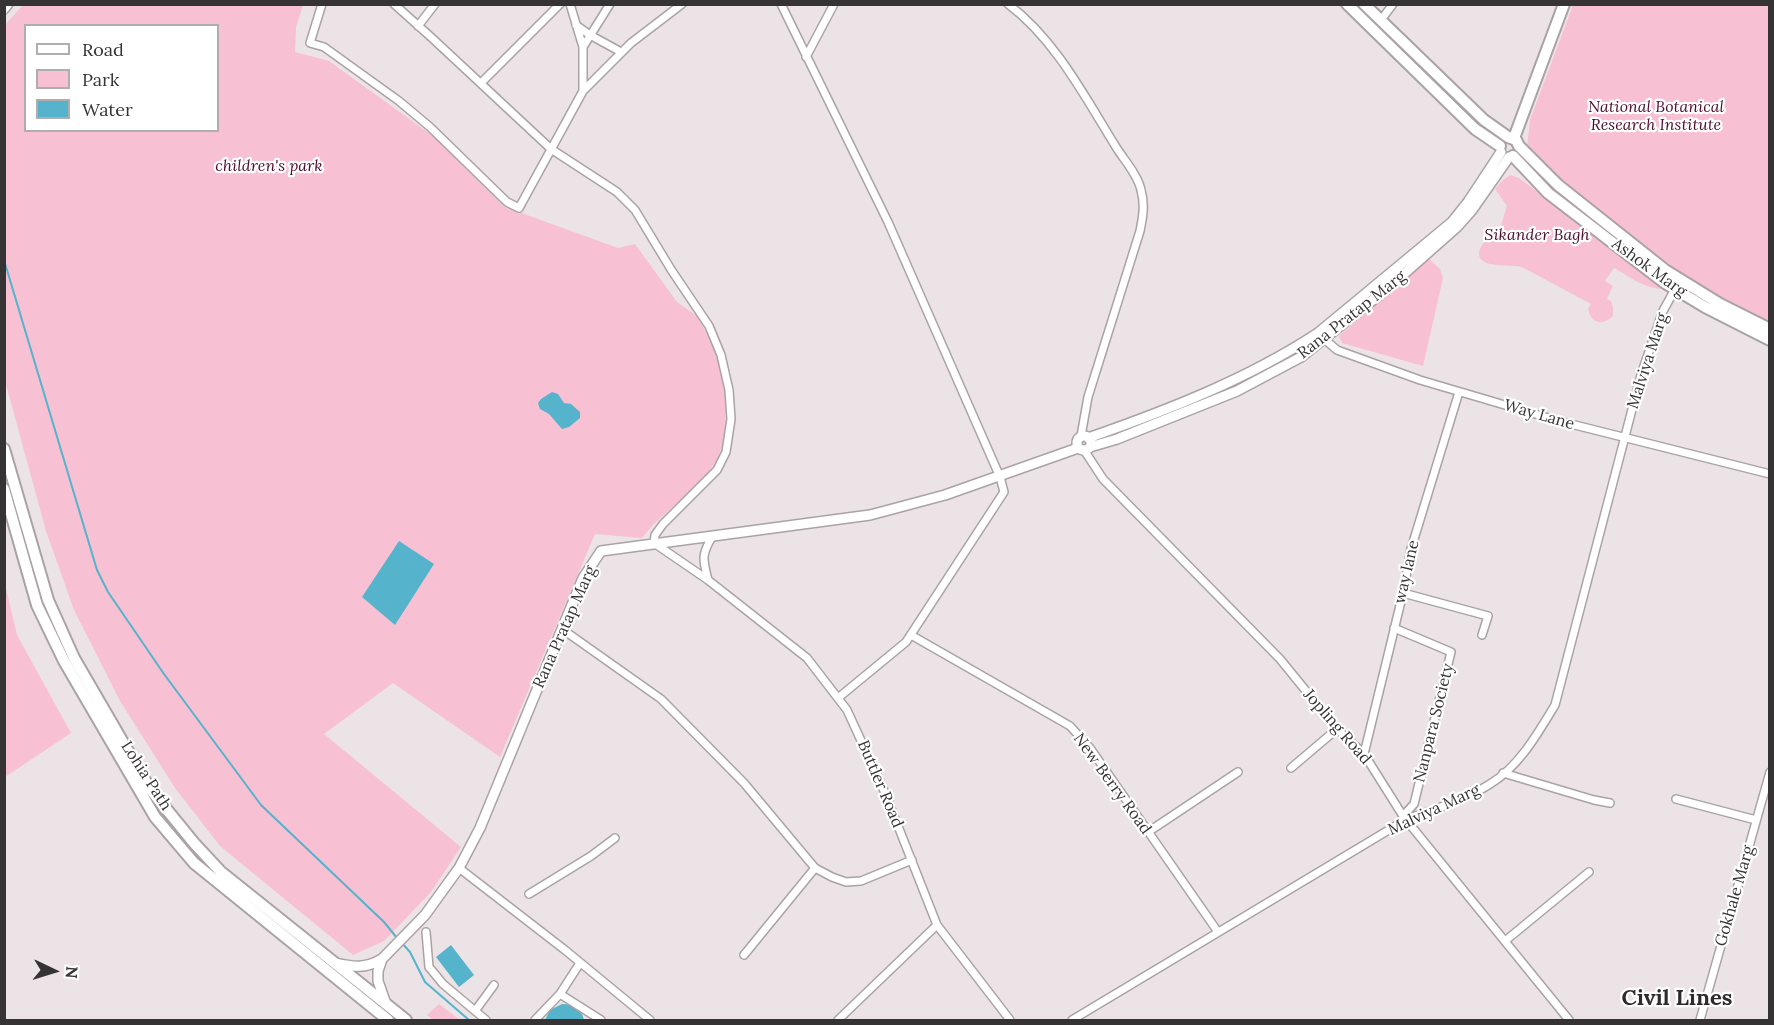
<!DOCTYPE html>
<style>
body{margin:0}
#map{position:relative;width:1774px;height:1025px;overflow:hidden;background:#ece3e6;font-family:Lora,serif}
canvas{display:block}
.frame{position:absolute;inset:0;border:6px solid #363334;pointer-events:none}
.legend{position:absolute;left:24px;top:24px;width:195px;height:108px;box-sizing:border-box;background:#fff;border:2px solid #afadae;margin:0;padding:8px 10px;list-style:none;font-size:18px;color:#363334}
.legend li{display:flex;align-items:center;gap:12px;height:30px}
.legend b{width:30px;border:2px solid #afadae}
.north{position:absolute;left:24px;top:941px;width:60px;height:60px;-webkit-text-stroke:4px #fff;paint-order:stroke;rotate:94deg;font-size:16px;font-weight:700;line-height:24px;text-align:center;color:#363334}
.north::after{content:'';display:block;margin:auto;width:21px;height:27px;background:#363334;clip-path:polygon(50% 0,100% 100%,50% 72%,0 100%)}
</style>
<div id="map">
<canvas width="1774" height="1025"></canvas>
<div class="frame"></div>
<ul class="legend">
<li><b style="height:8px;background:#fff"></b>Road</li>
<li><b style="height:16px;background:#f8c0d3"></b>Park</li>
<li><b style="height:16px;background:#55b3cb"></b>Water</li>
</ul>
<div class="north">N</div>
</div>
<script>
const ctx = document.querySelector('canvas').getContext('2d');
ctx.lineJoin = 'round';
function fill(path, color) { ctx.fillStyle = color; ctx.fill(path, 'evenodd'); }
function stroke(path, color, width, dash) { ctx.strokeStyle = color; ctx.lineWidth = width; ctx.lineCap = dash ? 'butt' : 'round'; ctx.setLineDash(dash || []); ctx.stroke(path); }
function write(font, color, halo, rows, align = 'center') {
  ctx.font = font + ' Lora,serif'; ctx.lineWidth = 4.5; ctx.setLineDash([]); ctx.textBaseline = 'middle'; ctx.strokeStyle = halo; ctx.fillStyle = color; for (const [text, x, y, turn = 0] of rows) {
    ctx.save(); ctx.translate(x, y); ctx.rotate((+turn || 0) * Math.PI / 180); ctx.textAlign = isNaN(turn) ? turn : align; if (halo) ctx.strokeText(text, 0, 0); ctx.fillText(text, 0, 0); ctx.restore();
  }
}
fill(new Path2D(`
 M23 5H303L296 27 295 52 329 61 433 136 505 207 618 248 635 244 677 302 697 316 715 349 727 396 724 441 717 460 705 477 654 524 642 538 595 534 500 757 393 683 324 734 461 847 431 892 384 941 353 955 220 846 175 788 120 701 74 610 46 531 5 381 4 26ZM26 26H218V130H26Z
 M1573 5H1769V323L1692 282 1552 176 1527 147 1530 120Z
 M1510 175 1519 178 1665 288C1649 292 1627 275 1614 268L1605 281 1613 286 1607 299 1611 301 1613 307V316C1603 326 1591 324 1588 309L1591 304 1522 267C1510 264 1478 269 1479 253 1480 247 1483 243 1486 240L1495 241 1497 238 1507 206 1495 189 1503 180Z
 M1429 259 1440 269 1443 278 1423 366 1342 343 1339 336Z
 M5 584 17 635 71 733 5 777Z
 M439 1004 460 1020H433L427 1015Z`), '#f8c0d3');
fill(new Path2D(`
 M552 392 558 394 564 403 571 404 580 412V418L569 427 562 429 549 414 540 409 538 403 541 399Z
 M399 541 434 564 395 625 362 597Z
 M451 945 474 975 459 987 436 957Z
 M562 1004C573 1004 582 1009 584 1020H545L550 1010Z`), '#55b3cb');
stroke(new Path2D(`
 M4 260 97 570 108 592 164 674 261 805 384 922 397 938
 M401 942 410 952 425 982 469 1020`), '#55b3cb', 2);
const minor = new Path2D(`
 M322 4 310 43 324 47 399 101 430 127 507 202 519 208 583 91 631 43 682 4
 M394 4 432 38 551 149 617 192 635 210 672 271 709 326 721 355 729 390 731 419 726 452 717 470 663 524 655 535 654 543 708 580 807 658 847 710 885 793 937 925 1010 1020
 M570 4 583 47V91
 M781 4 888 222 1000 477 1004 492 906 642 838 698
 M1008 4C1055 39 1085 97 1116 147 1124 160 1138 175 1141 190 1145 205 1143 216 1140 231L1088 397 1081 436
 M1381 20 1393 4
 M576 25 590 35 621 52
 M418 26 435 4
 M583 47 610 4
 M806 57 834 4
 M481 83 560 4
 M1322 337 1337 350 1420 380 1559 421 1770 474
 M1084 450 1103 479 1280 659 1337 729 1364 754 1403 816 1569 1020
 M708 580C703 560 701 555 712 537
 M1403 593 1488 616 1482 635
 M1394 628 1451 652 1414 804 1403 816
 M562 629 661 699 744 783 815 868 832 877 846 882 861 881 912 860
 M911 635 1070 726 1090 748 1218 932
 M1364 754 1403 593 1411 549 1459 392
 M1291 768 1337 729
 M1503 773 1594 800 1610 803
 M1676 799 1756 820
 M1148 832 1238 772
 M459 868 565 950 650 1020
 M529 894 591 856 615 838
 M426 932 429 967 443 984 486 1020
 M1505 941 1589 872
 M744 955 815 868
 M580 963 560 994 601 1020
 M475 1011 494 985
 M535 1020 560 994
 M838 1020 937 925
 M1072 1020 1407 819C1435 809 1465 800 1490 784 1519 767 1538 733 1555 705L1641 375 1663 311 1675 289
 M1700 1020 1770 772`);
const tertiary = new Path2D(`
 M4 9 8 4
 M1077 443a7 7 0 1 1 14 0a7 7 0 1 1-14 0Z
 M1088 438C1168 410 1248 379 1318 333L1452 222 1468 202 1501 152
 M1090 447 1117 439 1237 391 1301 357 1388 288 1457 227 1472 210 1509 157
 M335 963C353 967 365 969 382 959
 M386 1004 378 981V971L382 959 425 915 459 868 480 828 583 578 601 551 870 515 945 495 1078 448`);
const secondary = new Path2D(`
 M1514 138 1564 4
 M4 449 48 600 74 658 150 789 194 843 221 872 406 1020
 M4 489 37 605 64 661 155 817 194 863 388 1020`);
const primary = new Path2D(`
 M1347 4 1475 129 1500 146
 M1364 4 1484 120 1508 137 1516 140 1519 146 1558 185 1665 270 1720 304 1770 329
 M1513 156 1548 193 1665 283 1705 307 1770 340`);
stroke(minor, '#aba2a4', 10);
stroke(tertiary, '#aba2a4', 12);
stroke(secondary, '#aba2a4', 14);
stroke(primary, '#aba2a4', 14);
stroke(minor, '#fff', 7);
stroke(tertiary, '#fff', 9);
stroke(secondary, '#fff', 10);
stroke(primary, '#fff', 10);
write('italic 16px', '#4d0c2c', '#fff', [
 ["National Botanical",1656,107],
 ["Research Institute",1656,125],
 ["children's park",269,166],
 ["Sikander Bagh",1537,235]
]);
write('16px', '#363334', '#fff', [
 ["Ashok Marg",1649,268,36],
 ["Rana Pratap Marg",1352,315,-38],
 ["Malviya Marg",1648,361,-72],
 ["Way Lane",1539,415,16],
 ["way lane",1407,572,-77],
 ["Rana Pratap Marg",565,627,-66],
 ["Nanpara Society",1434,723,-76],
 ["Jopling Road",1337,727,49],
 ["Lohia Path",146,776,57],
 ["Buttler Road",880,784,67],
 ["New Berry Road",1112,784,54],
 ["Malviya Marg",1434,810,-25],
 ["Gokhale Marg",1735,896,-74]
]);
write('bold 22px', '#312a2c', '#fff', [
 ["Civil Lines",1677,999]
]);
</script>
